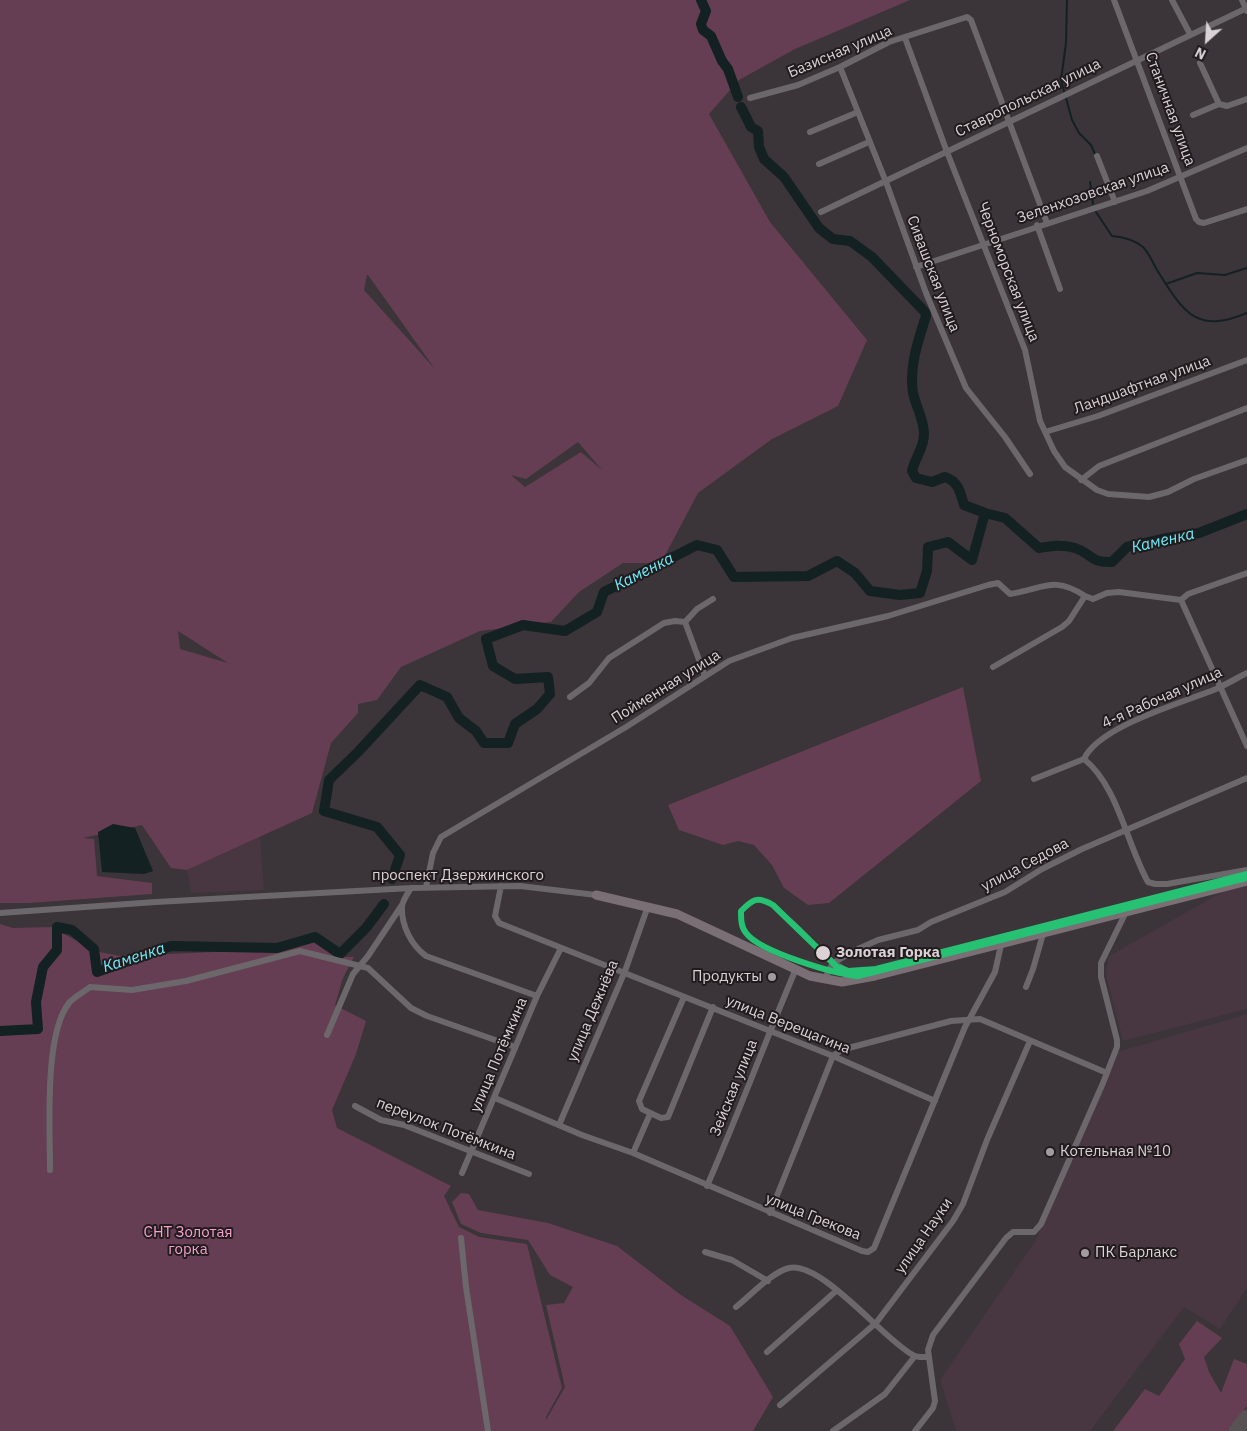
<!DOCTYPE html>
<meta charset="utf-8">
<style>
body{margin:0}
#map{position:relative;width:1247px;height:1431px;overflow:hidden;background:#3b3438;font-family:"IBM Plex Sans",sans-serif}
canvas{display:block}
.north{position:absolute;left:1182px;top:15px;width:50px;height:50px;-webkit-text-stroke:4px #211b1e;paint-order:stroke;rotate:206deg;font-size:14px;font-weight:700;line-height:20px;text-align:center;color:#dbd2d6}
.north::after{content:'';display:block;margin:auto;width:18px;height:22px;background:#dbd2d6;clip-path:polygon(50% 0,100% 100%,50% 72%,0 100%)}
</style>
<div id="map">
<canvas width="1247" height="1431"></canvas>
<div class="north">N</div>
</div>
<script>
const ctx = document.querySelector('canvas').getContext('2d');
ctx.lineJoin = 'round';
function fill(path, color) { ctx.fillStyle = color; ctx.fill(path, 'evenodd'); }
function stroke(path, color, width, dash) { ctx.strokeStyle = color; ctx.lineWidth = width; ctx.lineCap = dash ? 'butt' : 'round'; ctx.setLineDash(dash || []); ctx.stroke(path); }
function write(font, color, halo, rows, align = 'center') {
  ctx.font = font + ' "IBM Plex Sans",sans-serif'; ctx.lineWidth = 4; ctx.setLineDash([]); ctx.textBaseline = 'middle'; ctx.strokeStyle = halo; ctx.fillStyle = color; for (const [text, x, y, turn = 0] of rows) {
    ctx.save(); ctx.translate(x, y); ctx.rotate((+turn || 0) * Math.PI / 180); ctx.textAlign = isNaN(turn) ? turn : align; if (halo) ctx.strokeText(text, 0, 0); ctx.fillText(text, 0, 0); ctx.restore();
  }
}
fill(new Path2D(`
 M260 837 264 890 191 893 187 870Z
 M1247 883V1009L1123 1041 1106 974 1109 956 1233 886Z
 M1247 1014V1288L1220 1329 1184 1307 1090 1431H956L940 1380 1036 1240 1117 1052Z`), '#483740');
fill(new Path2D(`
 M0 0H910L795 49 739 80 709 114 770 222 867 340 838 406 772 439 698 493 661 563H623L579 592 551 622 480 631 401 667 377 700 358 704V713L331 743 312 813 187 870 171 868 142 825 83 838 94 839 97 876 152 883V894L29 903H0ZM367 275H368L435 369 364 290ZM578 442 602 470 581 452 525 487 511 475 526 479ZM178 631 228 663 180 649Z
 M963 687 981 781 829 903 808 905 784 888 772 865 754 845 738 841 723 845 679 830 668 805Z
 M0 924 13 928 53 927V949L41 966 33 1002 34 1027 0 1028Z
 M60 932 99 952 121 956 237 951 316 937 343 957H354L343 978 335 1005 366 1021 356 1054 332 1110 337 1128 451 1186 444 1196 459 1227 479 1237 527 1244 562 1388 546 1417V1420L565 1387 546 1305 564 1303 573 1287 550 1275 528 1240 481 1233 461 1224 452 1202 461 1193 469 1194 478 1210 548 1223 617 1246 681 1295 730 1326 773 1397 753 1431H0V1034L39 1032 38 1002 46 968 59 951Z
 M1197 1321 1222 1338 1204 1357 1209 1372 1221 1393 1234 1359 1247 1364V1406L1228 1431H1113L1145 1389 1159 1396 1185 1359 1179 1344Z`), '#663e54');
fill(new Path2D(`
 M113 824 135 828 153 871 144 874 102 872 98 832Z`), '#132123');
stroke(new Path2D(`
 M1067 0 1066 43 1061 80 1072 120 1079 133 1091 145 1095 154
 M1090 182 1093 204
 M1096 212 1112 236C1123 237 1133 239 1143 247 1149 253 1153 263 1157 270 1183 311 1195 335 1247 313
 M1166 284 1197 273 1225 275 1247 268`), '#132123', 2);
stroke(new Path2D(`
 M701 0 706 11 701 24 703 30 711 36 722 61 728 69 738 97
 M741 107 751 127 758 131 759 147 764 159 784 177 819 228 833 239 850 241 872 257 926 313
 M926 316C918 341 909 366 913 393 916 407 924 419 924 434 924 448 915 458 912 471L916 478 932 482 945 477C959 482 960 492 964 505L985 513
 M392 879 400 855 377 827 324 811 329 780 358 752 420 685 447 697 459 718 476 731 484 743H508L515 724 537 709 550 694 548 677 515 679 493 666 486 639 523 625 565 631 597 612 604 592 697 545 717 550 734 577 808 576 837 561 855 573 870 591 900 595 920 593 927 571 928 547 948 542 972 560 985 513 1005 518 1039 548C1051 546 1063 544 1075 548 1092 553 1089 563 1112 562L1127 547 1167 538 1199 533 1247 514
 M0 1031 38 1029 36 1002 43 967 57 950V927L72 930 94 949 97 972 171 946 277 948 315 937 340 954 366 928 384 904`), '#132123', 10);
stroke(new Path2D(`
 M1236 1431 1247 1417`), '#585255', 15);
stroke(new Path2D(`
 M1114 0 1196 219 1199 222 1204 223 1247 209
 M1172 0 1190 34
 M1242 0 1247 11
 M905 38 947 152 1025 350 1040 421 1054 451 1065 467 1097 490 1108 494 1149 497 1168 492 1194 479 1247 460
 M1200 63 1219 104
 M840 67 886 182 926 293 966 388 1005 437 1030 474
 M750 98 798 85 840 67 889 42 967 17 971 20 1047 223
 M1193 115 1219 104 1227 106 1247 99
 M810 132 858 112
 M1097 156 1115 202
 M819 164 869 142
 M821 212 1247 8
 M1037 225 1060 289
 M916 267 1147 191 1247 148
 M1045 432 1098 416 1247 360
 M1081 480 1099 466 1247 408
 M1181 600 1247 746
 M685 622 705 676
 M993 667 1062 627 1069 621 1085 596 1093 599 1107 593 1119 592 1181 600 1188 594 1247 573
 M1247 673C1237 678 1227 684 1216 689 1182 703 1099 726 1084 759 1118 786 1127 845 1148 882L1155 884H1167L1247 870
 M570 697 589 683 609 658 664 623 675 621 685 622 697 609 713 599
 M1034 779 1084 759
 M501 886 495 916 499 923 833 1056 935 1101
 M426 887 433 853 441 837 626 727 729 661 792 638 888 616 988 585 998 583 1010 594C1044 589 1053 575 1085 596
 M411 888C408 893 403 900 402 906 401 925 411 945 426 956L537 996
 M0 913 156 902 411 888 520 886 596 895
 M824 980 833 963 858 949 878 940 918 930 931 922 1005 892 1042 869 1082 849 1247 778
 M1026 987 1033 969 1043 934
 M684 997 639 1101 642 1109 661 1118 668 1117 713 1007
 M327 1035 353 974 368 956 402 905
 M495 1098 582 1135 633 1153 862 1251 868 1252 874 1248 965 1027 995 972 1001 945
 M355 1106 381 1120 404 1125 529 1174
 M559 1125 625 971 648 906
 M633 1153 650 1114
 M50 1170C50 1130 44 1034 69 1003 74 997 84 992 90 987L132 990 186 981 300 951 368 968 411 1008 427 1016 515 1047
 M462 1173 537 996 561 948
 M707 1186C738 1115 765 1042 795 971
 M770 1213 833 1056 841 1050 951 1021 980 1019 1107 1073
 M461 1238 466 1287 488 1431
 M705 1252 732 1260 768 1281
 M736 1307C750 1296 772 1272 789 1268 822 1261 884 1340 913 1355 918 1358 923 1357 928 1357
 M767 1352 836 1291
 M780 1405 876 1323 953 1221 963 1204 987 1140 1030 1041
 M833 1431 885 1394 915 1356
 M915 1431 933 1408 935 1401 928 1350 933 1335 1006 1238 1013 1232H1034L1041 1224 1103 1083 1117 1047V1040L1101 977V963L1126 912`), '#6c676a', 6);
stroke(new Path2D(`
 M596 895 677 914 810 976 842 982 875 976 1247 881`), '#7a6f75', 9);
stroke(new Path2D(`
 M780 911C807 927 824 960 854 971`), '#746f72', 1);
stroke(new Path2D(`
 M1247 874 876 969 848 971 836 966 773 905C757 896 753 899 741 911 741 919 741 927 746 933 760 952 835 974 858 976L1247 878`), '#26c172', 6);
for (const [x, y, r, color] of [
 [823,953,8,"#dbd2d6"],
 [772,977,5,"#a39b9f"],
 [1050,1152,5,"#a39b9f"],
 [1085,1253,5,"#a39b9f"]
]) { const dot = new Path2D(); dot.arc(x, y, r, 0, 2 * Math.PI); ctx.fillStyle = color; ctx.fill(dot); stroke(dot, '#211b1e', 2); }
write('15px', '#dbd2d6', '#211b1e', [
 ["Базисная улица",840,52,-23],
 ["Ставропольская улица",1028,98,-26],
 ["Станичная улица",1170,109,70],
 ["Зеленхозовская улица",1093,193,-19],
 ["Черноморская улица",1008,272,69],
 ["Сивашская улица",933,274,69],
 ["Ландшафтная улица",1142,385,-20],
 ["Пойменная улица",666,687,-32],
 ["4-я Рабочая улица",1162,698,-24],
 ["улица Седова",1025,865,-28],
 ["проспект Дзержинского",458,876],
 ["улица Дежнёва",593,1011,-67],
 ["улица Верещагина",788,1025,22],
 ["улица Потёмкина",499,1055,-67],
 ["Зейская улица",734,1088,-68],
 ["переулок Потёмкина",446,1129,21],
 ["улица Грекова",813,1217,22],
 ["улица Науки",924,1236,-55]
]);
write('bold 15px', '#dbd2d6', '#211b1e', [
 ["Золотая Горка",836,953]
], 'left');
write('15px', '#dbd2d6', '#211b1e', [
 ["Продукты",762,977,"right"],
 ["Котельная №10",1060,1152],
 ["ПК Барлакс",1095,1253]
], 'left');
write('15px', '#f4a1ce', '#211b1e', [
 ["СНТ Золотая",188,1233],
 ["горка",188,1250]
]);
write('italic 16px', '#6decf7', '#211b1e', [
 ["Каменка",1163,541,-13],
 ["Каменка",644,572,-27],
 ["Каменка",134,958,-18]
]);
</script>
